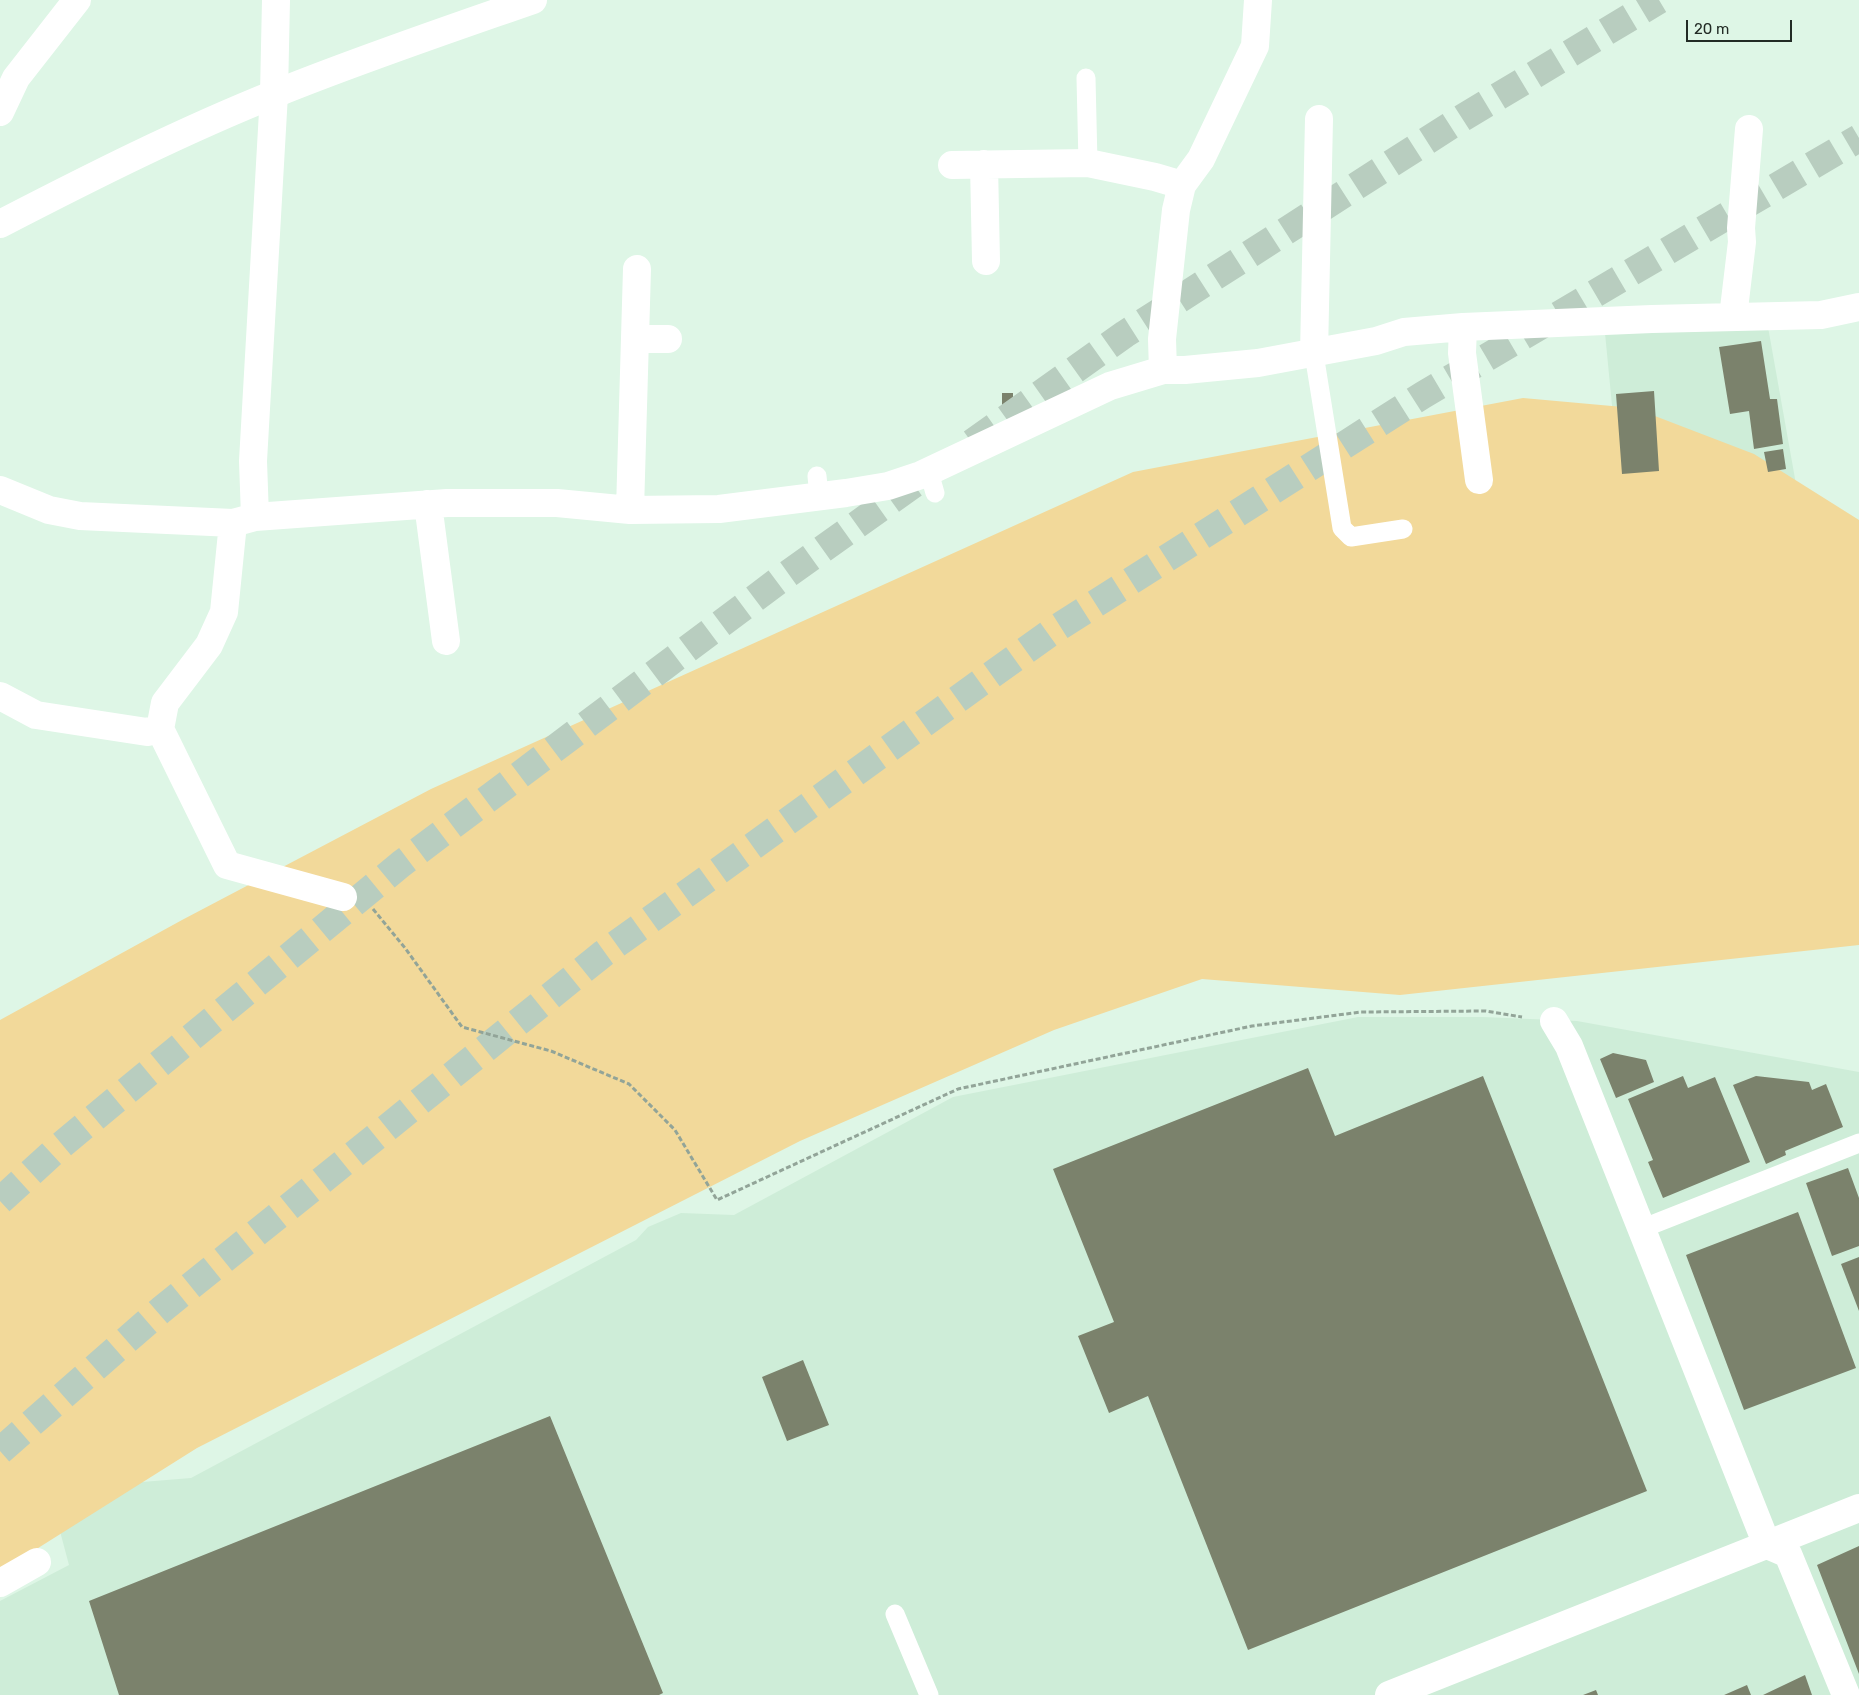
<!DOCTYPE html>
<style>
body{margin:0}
#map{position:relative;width:1859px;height:1695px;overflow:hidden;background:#def6e6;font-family:Rubik,sans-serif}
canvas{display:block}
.scale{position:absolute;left:1686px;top:20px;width:106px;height:22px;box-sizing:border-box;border:2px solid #222b25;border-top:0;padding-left:6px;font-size:15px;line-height:18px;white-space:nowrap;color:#222b25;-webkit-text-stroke:4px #def6e6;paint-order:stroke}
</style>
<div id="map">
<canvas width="1859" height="1695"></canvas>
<div class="scale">20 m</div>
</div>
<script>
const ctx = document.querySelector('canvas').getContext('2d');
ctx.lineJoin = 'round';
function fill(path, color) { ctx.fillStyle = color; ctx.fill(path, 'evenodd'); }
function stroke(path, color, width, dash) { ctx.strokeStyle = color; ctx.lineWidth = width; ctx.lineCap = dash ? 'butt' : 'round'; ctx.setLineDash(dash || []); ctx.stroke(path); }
fill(new Path2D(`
 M1768 327 1799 501 1619 478 1605 333Z
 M1358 1017H1483L1577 1021 1859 1072V1695H0V1601L69 1565 57 1520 130 1483 191 1478 636 1240 648 1227 681 1213 734 1215 953 1097Z`), '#ceedd8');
fill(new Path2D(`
 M1523 398 1634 408 1754 454 1859 520V945L1400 995 1202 979 1054 1030 800 1141 197 1448 0 1572V1020L182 920 431 789 1133 472Z`), '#f2d99a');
fill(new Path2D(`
 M1761 341 1770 399H1777L1783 444 1754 449 1749 411 1730 414 1719 347Z
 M1654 391 1659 471 1622 474 1616 394Z
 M1002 393H1013V408H1002Z
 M1783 449 1786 469 1768 472 1764 452Z
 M1613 1053 1646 1060 1654 1082 1616 1098 1600 1059Z
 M1308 1068 1335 1136 1483 1076 1647 1491 1248 1650 1148 1396 1109 1413 1078 1336 1114 1322 1053 1169Z
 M1683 1076 1688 1088 1715 1077 1750 1162 1663 1198 1648 1162 1653 1160 1628 1099Z
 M1756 1076 1809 1082 1812 1090 1826 1084 1843 1127 1785 1151 1786 1155 1766 1164 1733 1085Z
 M1848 1168 1859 1198V1246L1832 1256 1806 1183Z
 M1798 1212 1856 1368 1744 1410 1686 1255Z
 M1859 1257V1311L1841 1264Z
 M803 1360 829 1425 787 1441 762 1377Z
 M550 1416 663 1693 659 1695H119L89 1601Z
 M1859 1546V1674L1817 1565Z
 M1805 1675 1812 1695H1763Z
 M1747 1685 1751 1695H1724Z
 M1596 1690 1598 1695H1583Z`), '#7b826c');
stroke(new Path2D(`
 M972 443 1125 334 1464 117 1659 0
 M0 1201 59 1147 401 864 778 581 925 476
 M0 1451 161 1310 604 953 1054 630 1423 395 1859 138`), '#b8cdbf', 28, [28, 14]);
stroke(new Path2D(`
 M373 909 405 948 462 1027 551 1051 629 1084 675 1130 717 1200 958 1089 1252 1026 1361 1012 1486 1011 1522 1017`), '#92a498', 3, [5, 2.5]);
stroke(new Path2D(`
 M1086 78 1088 163
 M1314 354 1342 528 1351 537 1403 529
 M929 472 935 493
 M817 476 819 496
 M1641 1229 1859 1143
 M895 1614 929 1695`), '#fff', 19);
stroke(new Path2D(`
 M0 112 16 78 77 0
 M984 164 986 261
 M952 165 1088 163 1155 177 1182 185
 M1733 317 1742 242 1741 228 1749 129
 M1463 327 1462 353 1479 480
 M635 339H668
 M1314 354 1319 119
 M1163 370 1162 339 1176 210 1182 185 1201 159 1255 46 1258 0
 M0 490 49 510 80 516 233 523 255 517 447 503H557L630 510 719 509 846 493 888 486 921 475 1110 386 1163 370H1185L1258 363 1376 341 1404 332 1463 327 1652 319 1821 315 1859 307
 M428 504 446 641
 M630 510 637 269
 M255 517 253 461 274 94 276 0
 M233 523 224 612 209 645 165 703 160 729 227 865 343 897
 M0 696 36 715 147 732 160 729
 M1554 1021 1569 1046 1767 1545 1788 1554 1846 1695
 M0 1583 37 1562
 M1389 1695 1859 1508`), '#fff', 28);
stroke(new Path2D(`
 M0 224C91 177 182 131 277 93 361 59 447 30 533 0`), '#fff', 28);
</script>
